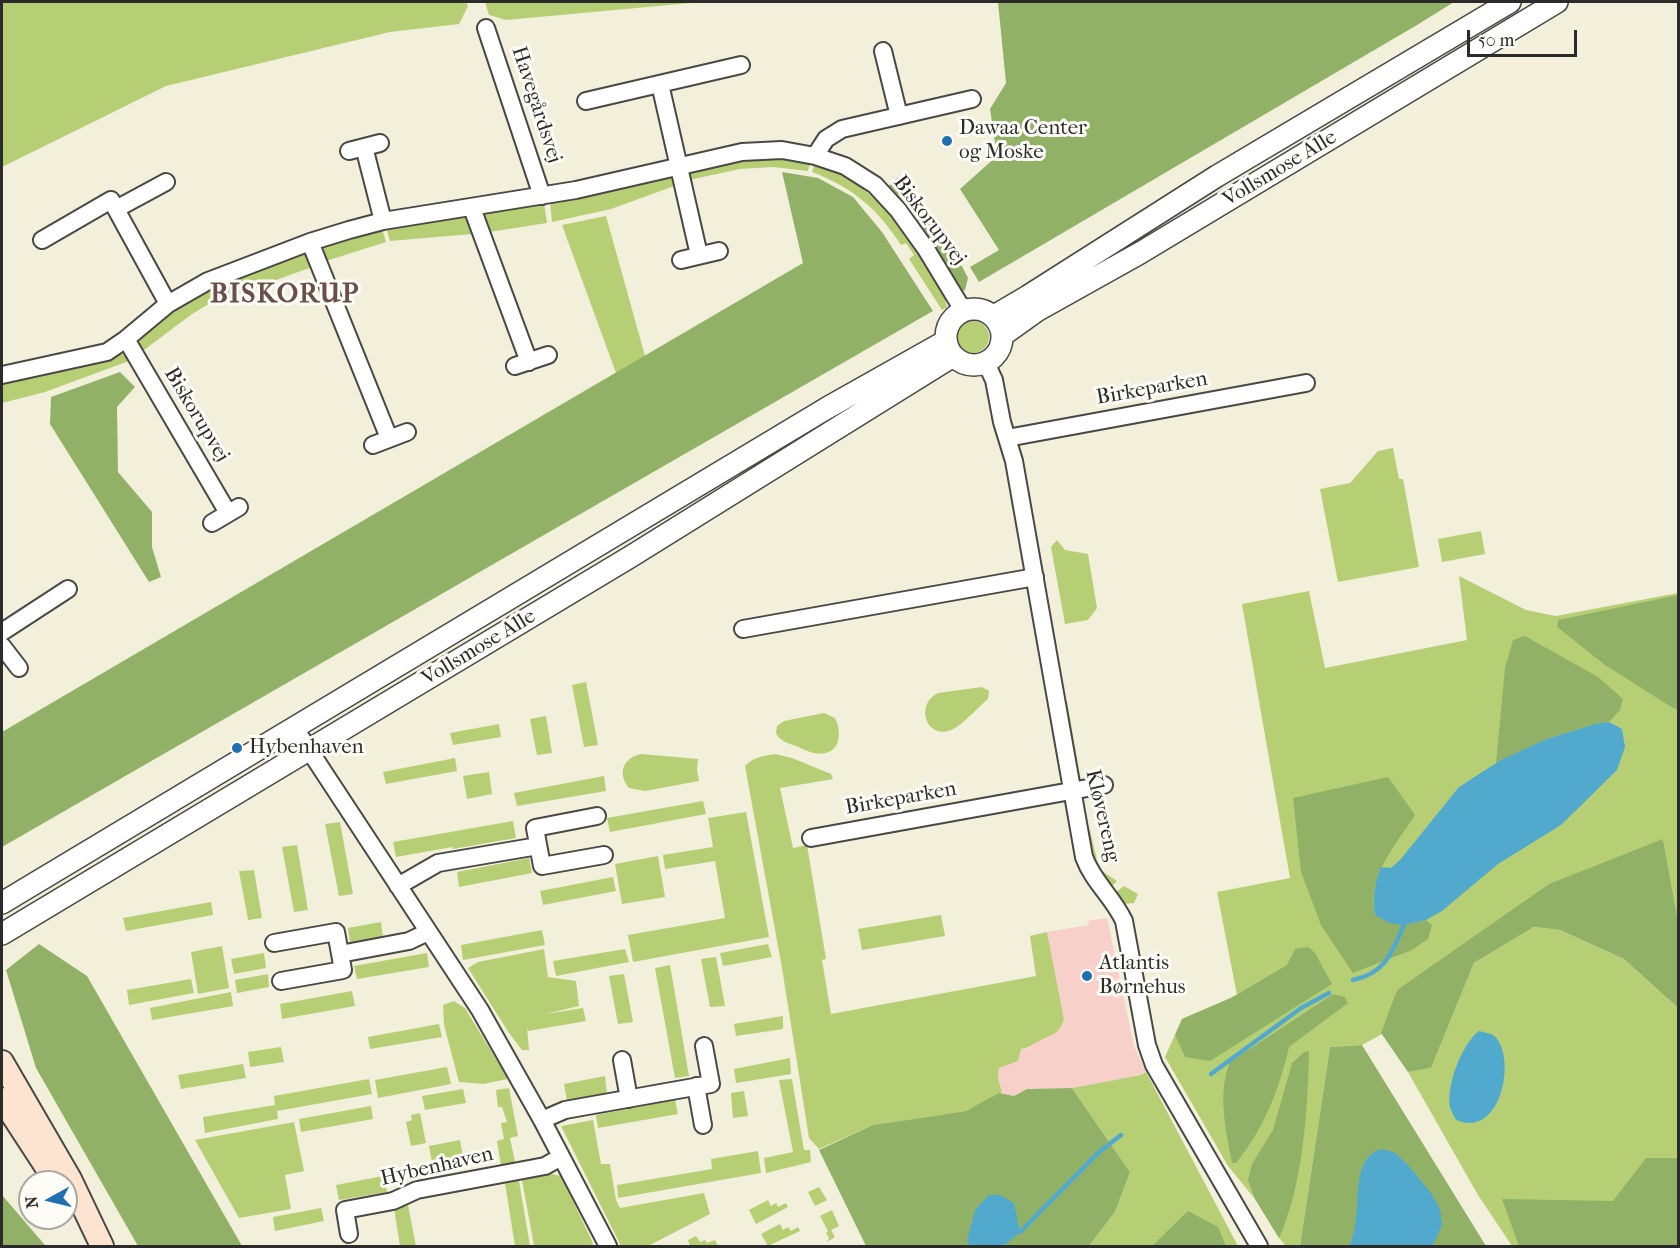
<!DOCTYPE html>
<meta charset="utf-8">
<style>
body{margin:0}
#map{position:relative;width:1680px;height:1248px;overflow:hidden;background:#f2efdb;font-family:"IM FELL French Canon",serif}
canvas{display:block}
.frame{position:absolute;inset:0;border:3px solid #2b2b2b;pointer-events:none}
.north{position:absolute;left:18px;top:1170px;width:60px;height:60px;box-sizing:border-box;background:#fdfcf7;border:2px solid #a9a8a5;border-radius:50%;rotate:262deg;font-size:16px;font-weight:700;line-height:24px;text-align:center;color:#2b2b2b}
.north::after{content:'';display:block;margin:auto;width:21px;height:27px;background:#1f6fb2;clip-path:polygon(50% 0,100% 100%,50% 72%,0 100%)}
.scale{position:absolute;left:1467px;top:30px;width:110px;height:27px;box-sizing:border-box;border:3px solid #2b2b2b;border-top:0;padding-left:8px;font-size:18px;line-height:21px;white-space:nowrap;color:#2b2b2b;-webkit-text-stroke:4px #fdfcf7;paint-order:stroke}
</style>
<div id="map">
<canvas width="1680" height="1248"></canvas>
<div class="frame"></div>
<div class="north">N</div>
<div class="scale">50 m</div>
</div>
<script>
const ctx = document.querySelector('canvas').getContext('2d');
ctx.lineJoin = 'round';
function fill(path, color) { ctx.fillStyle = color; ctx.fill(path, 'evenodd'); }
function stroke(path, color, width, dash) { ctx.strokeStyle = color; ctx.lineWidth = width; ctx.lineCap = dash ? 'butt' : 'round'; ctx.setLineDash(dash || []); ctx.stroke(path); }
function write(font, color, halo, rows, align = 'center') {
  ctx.font = font + ' "IM FELL French Canon",serif'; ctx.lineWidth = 6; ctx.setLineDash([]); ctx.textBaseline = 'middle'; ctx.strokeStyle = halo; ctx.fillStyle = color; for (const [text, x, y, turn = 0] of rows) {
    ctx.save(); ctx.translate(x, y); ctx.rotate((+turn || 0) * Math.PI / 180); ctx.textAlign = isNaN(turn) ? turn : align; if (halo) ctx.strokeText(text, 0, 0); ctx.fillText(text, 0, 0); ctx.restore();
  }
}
fill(new Path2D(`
 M1107 918 1134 1046 1146 1072 1141 1075 1072 1088 1027 1089 1014 1096 1005 1095 1002 1093 998 1077 999 1068 1018 1060V1054L1021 1049H1027L1037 1041 1049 1037 1062 1026 1064 1019 1047 932 1089 925 1088 921Z`), '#f7d1c9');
fill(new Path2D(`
 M2 2H466L468 6 459 24 390 32 166 86 2 167Z
 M485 2H702L506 20 489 15Z
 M785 158 810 163 808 171 773 167 740 169 689 180 688 175 691 170 731 160Z
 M815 163C884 188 907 237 944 295L947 307 942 310 909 259 914 255 906 243 901 245C877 208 853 188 812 172Z
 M669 174 676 179 677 185 611 209 552 222 550 202Z
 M544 203 547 223 489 232 483 217 488 212Z
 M462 215 469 219 474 233 472 234 390 241 386 227Z
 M606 216 645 356 616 373 562 225Z
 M382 229 386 242 323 262 320 253 324 244Z
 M294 254 307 255 312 267 207 305 192 314 140 353 135 347 136 338 190 297Z
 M957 337a16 16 0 1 1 32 0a16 16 0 1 1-32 0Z
 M122 354 126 356 129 361 45 392 2 403V382L44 372 96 364 109 357Z
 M1393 448 1399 479H1403L1419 567 1338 582 1320 489 1350 483 1378 451Z
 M1481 531 1485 554 1442 562 1438 539Z
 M1057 540 1065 550 1088 554 1097 608 1088 620 1065 624 1051 547Z
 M1459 576 1526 610 1556 616 1678 593V921L1663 840 1397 990 1382 1034 1362 1045 1330 1047 1300 1246H1286L1279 1238 1255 1199 1228 1166 1165 1057 1182 1019 1237 995 1217 892 1290 878 1242 604 1309 591 1325 668 1467 640Z
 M586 682 598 745 584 747 572 685Z
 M982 687 989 691 988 699C978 707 962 726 951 730 927 740 914 705 938 693Z
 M1067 701 1081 782 1077 779 1063 702Z
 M824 713 835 718C844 736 838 758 814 753 808 752 801 748 796 746 787 743 780 741 776 733L777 726 784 721Z
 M546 716 552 753 537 755 530 719Z
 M499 724 501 737 453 745 450 733Z
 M641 754 698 759 697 770 699 781 645 791 629 788C617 773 623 758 641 754Z
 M775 754 792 758 831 774 833 779 780 788 793 848 807 845 826 959 822 960 831 1014 1036 976 1030 936 1047 932 1064 1019C1060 1034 1051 1035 1039 1041 1031 1045 1029 1048 1021 1049L1018 1061 999 1068 998 1077 1002 1093 966 1111 873 1125 819 1149 809 1138 782 968 745 766C754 757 763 756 775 754Z
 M455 758 457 771 386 784 383 772Z
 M489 772 492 794 467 799 463 776Z
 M604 776 606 791 517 806 514 793Z
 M703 801 706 814 610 832 607 818Z
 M746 812 769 937 633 962 628 935 725 918 715 861 665 869 663 855 713 847 708 818Z
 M513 821 516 838 453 849 452 847 396 857 393 842Z
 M340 822 353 894 339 896 325 824Z
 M1090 830 1099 869 1117 881 1111 887 1092 862 1086 831Z
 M297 845 308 910 294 912 282 847Z
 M658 856 665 897 622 904 615 864Z
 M529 858 532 873 459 887 457 872Z
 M254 870 262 918 248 920 239 871Z
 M613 877 616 891 543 905 540 891Z
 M1124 886 1138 894 1134 903 1123 904 1115 893Z
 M211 902 213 915 126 931 123 918Z
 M941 915 945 936 862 950 858 929Z
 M381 922 383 937 350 942 348 928Z
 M1534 927 1560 930 1624 959 1678 1008V1246H1512L1478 1195 1408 1072 1431 1068 1474 963Z
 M542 930 545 945 463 960 461 945Z
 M768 944 772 957 723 966 720 953Z
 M222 946 229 988 198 994 191 952Z
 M544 949 548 977 576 981 579 1006 545 1014 583 1008 586 1021 528 1031 527 1027 529 1050H522L509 1033 468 968 478 962Z
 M625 949 629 962 556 976 553 961Z
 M264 953 266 968 234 974 231 959Z
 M427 953 429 967 357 979 354 966Z
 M716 957 725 1006 710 1007 701 959Z
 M670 965 689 1076 675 1078 655 968Z
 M268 974 269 987 237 993 235 980Z
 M624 974 633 1022 618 1024 609 976Z
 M191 979 194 993 129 1005 127 990Z
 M352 991 355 1006 282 1019 280 1004Z
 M231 992 233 1006 152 1020 150 1008Z
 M454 1001 465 1008 508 1079 483 1084 459 1082 444 1025 443 1005Z
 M783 1016V1029L736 1036 734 1024Z
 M439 1024 442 1037 370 1049 368 1037Z
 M281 1047 284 1062 250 1067 248 1052Z
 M790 1058 791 1074 736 1083 734 1069Z
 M243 1064 246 1078 181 1089 178 1075Z
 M447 1067 451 1084 378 1098 375 1080Z
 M1146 1072 1238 1246H1089L1115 1212 1130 1172 1072 1088 1141 1075Z
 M605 1076 607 1094 567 1101 564 1084Z
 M369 1079 372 1094 277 1111 278 1119 205 1133 203 1117 275 1105 274 1096Z
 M792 1079 804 1150H810L811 1162 766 1173 764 1158 793 1152 779 1080Z
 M509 1088 518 1136 510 1138 515 1162 501 1165 497 1141 504 1139 501 1123 507 1122 502 1107H498L496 1090Z
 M463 1089 466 1103 425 1110 422 1096Z
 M744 1091 748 1116 733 1118 731 1093Z
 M675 1100 678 1114 598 1128 596 1115Z
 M371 1106 373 1119 301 1132 299 1119Z
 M420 1113 426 1143 411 1146 406 1122 412 1120 411 1115Z
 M593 1120 601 1164H610L616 1200 620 1208 704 1193 710 1214 648 1246H621L561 1126Z
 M294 1122 304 1171 285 1175 291 1209 239 1218 195 1140Z
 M460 1140 465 1168 434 1174 429 1146Z
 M758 1151 761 1173 618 1198 617 1185 712 1169 711 1159Z
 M552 1174 561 1176 593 1243 592 1246H534L522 1180Z
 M383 1176 387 1192 339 1200 336 1185Z
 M519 1181 530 1246H515L505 1183Z
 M819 1187 827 1200 815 1206 808 1192Z
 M768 1200 771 1206 776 1203 778 1207 786 1203 788 1207 756 1224 749 1210Z
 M408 1205 416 1246H400L394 1208Z
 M321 1208 324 1221 275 1231 273 1217Z
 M832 1210 839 1226 831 1230 835 1237 827 1242 829 1238 826 1233 828 1231 820 1216Z
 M780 1224 783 1230 788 1227 791 1231 798 1227 800 1231 768 1246 761 1234Z
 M696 1236 700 1242 705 1240 707 1243 715 1240 718 1246H690L688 1240Z`), '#b7cf74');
fill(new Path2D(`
 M998 2H1454L1417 25 979 282 970 267 999 250 960 189 997 156 990 109 1006 83Z
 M782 172 818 178 853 197 882 232 933 311 2 847V732L803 263Z
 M898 177 915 192 963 268 968 278 965 290 963 291 910 207 889 186Z
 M120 372 135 387 117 407 118 472 152 512V547L161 577 149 582 50 424 51 397Z
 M1678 595V710L1673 708 1605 665 1557 627 1558 620Z
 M1525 636 1598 677 1623 699 1620 710 1609 722 1595 724 1544 740 1496 763 1505 668 1513 640Z
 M1388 777 1415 815C1395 846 1367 876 1375 915 1396 926 1404 925 1426 920L1432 925 1428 939 1412 950 1353 973 1321 925 1301 872 1293 798Z
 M1663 839 1678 921V1008L1624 959 1560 930 1534 927 1474 963 1431 1068 1408 1072 1381 1033 1397 990 1549 884Z
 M39 944 87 976 242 1246H138L36 1068 6 970Z
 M1308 947 1315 953 1332 984 1210 1061 1185 1057 1175 1035 1182 1019 1231 998 1287 965 1295 949Z
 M1333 994 1345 997 1348 1003 1289 1047C1279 1090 1264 1129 1236 1163H1232C1226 1132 1217 1092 1230 1062Z
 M1362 1045 1486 1246H1300L1330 1047Z
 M1309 1051C1308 1108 1303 1186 1279 1238L1255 1199 1248 1180 1252 1164 1273 1130 1292 1063 1304 1052Z
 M1072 1088 1130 1172 1115 1212 1089 1246H866L819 1150 873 1125 966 1111 999 1093 1014 1096 1027 1089Z
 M1646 1158H1678V1246H1519L1502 1199 1613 1201Z
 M2 1195 44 1244 45 1246H2Z
 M1188 1211 1218 1227 1226 1246H1152Z`), '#91b266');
fill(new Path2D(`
 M1609 722 1622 729 1625 747 1617 770 1561 825 1498 864 1442 911 1426 920 1404 925 1389 923 1375 915C1372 898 1375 883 1381 867L1391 868 1400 860 1459 787 1501 760 1544 740 1595 724Z
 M1479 1031C1483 1032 1489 1033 1493 1035 1518 1054 1502 1140 1456 1120 1454 1116 1451 1111 1450 1107 1446 1085 1462 1044 1479 1031Z
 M1381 1149 1394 1152 1408 1165 1431 1193 1440 1209 1442 1225 1434 1243 1430 1246H1349C1365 1220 1346 1160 1381 1149Z
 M989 1195H1000L1014 1203 1020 1232 1004 1246H970L967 1241 975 1210Z`), '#52a9ce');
stroke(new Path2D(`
 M1353 980C1386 973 1392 952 1404 925
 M1211 1074 1301 1008 1329 993
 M1020 1232 1098 1153 1121 1135`), '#52a9ce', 4.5);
const minor = new Path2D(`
 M486 28 542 196
 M883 51 899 116
 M660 84 699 255
 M586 101 741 65
 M364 147 383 221
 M349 151 380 143
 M815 156 826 139 842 129 972 99
 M472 208 529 362
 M116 209 166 182
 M42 240 111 200 168 304
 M310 242 389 438
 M681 260 719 251
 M126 339 228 513
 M986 363 994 380 1002 422 1014 461 1084 857C1093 882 1113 897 1124 921L1147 1045 1154 1065 1259 1246
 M515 366 548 355
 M2 375 107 352 126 339 168 304 208 281 310 242 349 230 383 221 576 190 742 152 782 150 815 156 845 166 875 185 898 210 926 249 963 310
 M1007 438 1306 383
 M373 445 407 432
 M212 523 239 507
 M743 629 1035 577
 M2 632 68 589
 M2 646 19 668
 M294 727 480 1010 542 1120 608 1246
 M597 816 535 828 542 866 604 855
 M811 838 1104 785
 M398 886 438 863 538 846
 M274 943 336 932 343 970 281 981
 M340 954 409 941 428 932
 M622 1060 629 1099
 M696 1086 703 1125
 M542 1120 565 1110 711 1084 704 1046
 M349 1234 345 1210 393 1201 417 1190 545 1166 561 1157`);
const tertiary = new Path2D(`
 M946 337a28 28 0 1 1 56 0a28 28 0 1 1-56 0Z
 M994 316 1028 296 1217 176 1510 2
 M1003 335 1038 310 1140 253 1557 2
 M2 903 827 408 946 341
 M2 934 630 557 953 356`);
const secondary = new Path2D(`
 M2 1062 70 1179 102 1246
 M2 1099 47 1168`);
stroke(minor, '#494845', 20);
stroke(tertiary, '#494845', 24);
stroke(secondary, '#494845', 26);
stroke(minor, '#fff', 16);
stroke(tertiary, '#fff', 21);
stroke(secondary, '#fde4d1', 22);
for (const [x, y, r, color] of [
 [947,141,6,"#1f6fb2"],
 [237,748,6,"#1f6fb2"],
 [1087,976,6,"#1f6fb2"]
]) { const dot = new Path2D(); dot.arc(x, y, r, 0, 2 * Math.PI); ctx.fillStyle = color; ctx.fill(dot); stroke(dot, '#fdfcf7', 2); }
write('21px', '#2b2b2b', '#fdfcf7', [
 ["Havegårdsvej",536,105,72],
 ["Vollsmose Alle",1280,169,-31],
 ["Biskorupvej",929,221,53],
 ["Birkeparken",1152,389,-10],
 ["Biskorupvej",196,415,59],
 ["Vollsmose Alle",479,648,-31],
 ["Birkeparken",901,799,-10],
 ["Kløvereng",1102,816,77],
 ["Hybenhaven",437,1167,-13]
]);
write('21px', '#2b2b2b', '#fdfcf7', [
 ["Dawaa Center",959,129],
 ["og Moske",959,153],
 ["Hybenhaven",249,748],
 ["Atlantis",1099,964],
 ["Børnehus",1099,988]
], 'left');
ctx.letterSpacing = '1.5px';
write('bold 27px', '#684f4b', '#fdfcf7', [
 ["BISKORUP",285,295]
]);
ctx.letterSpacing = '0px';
</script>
